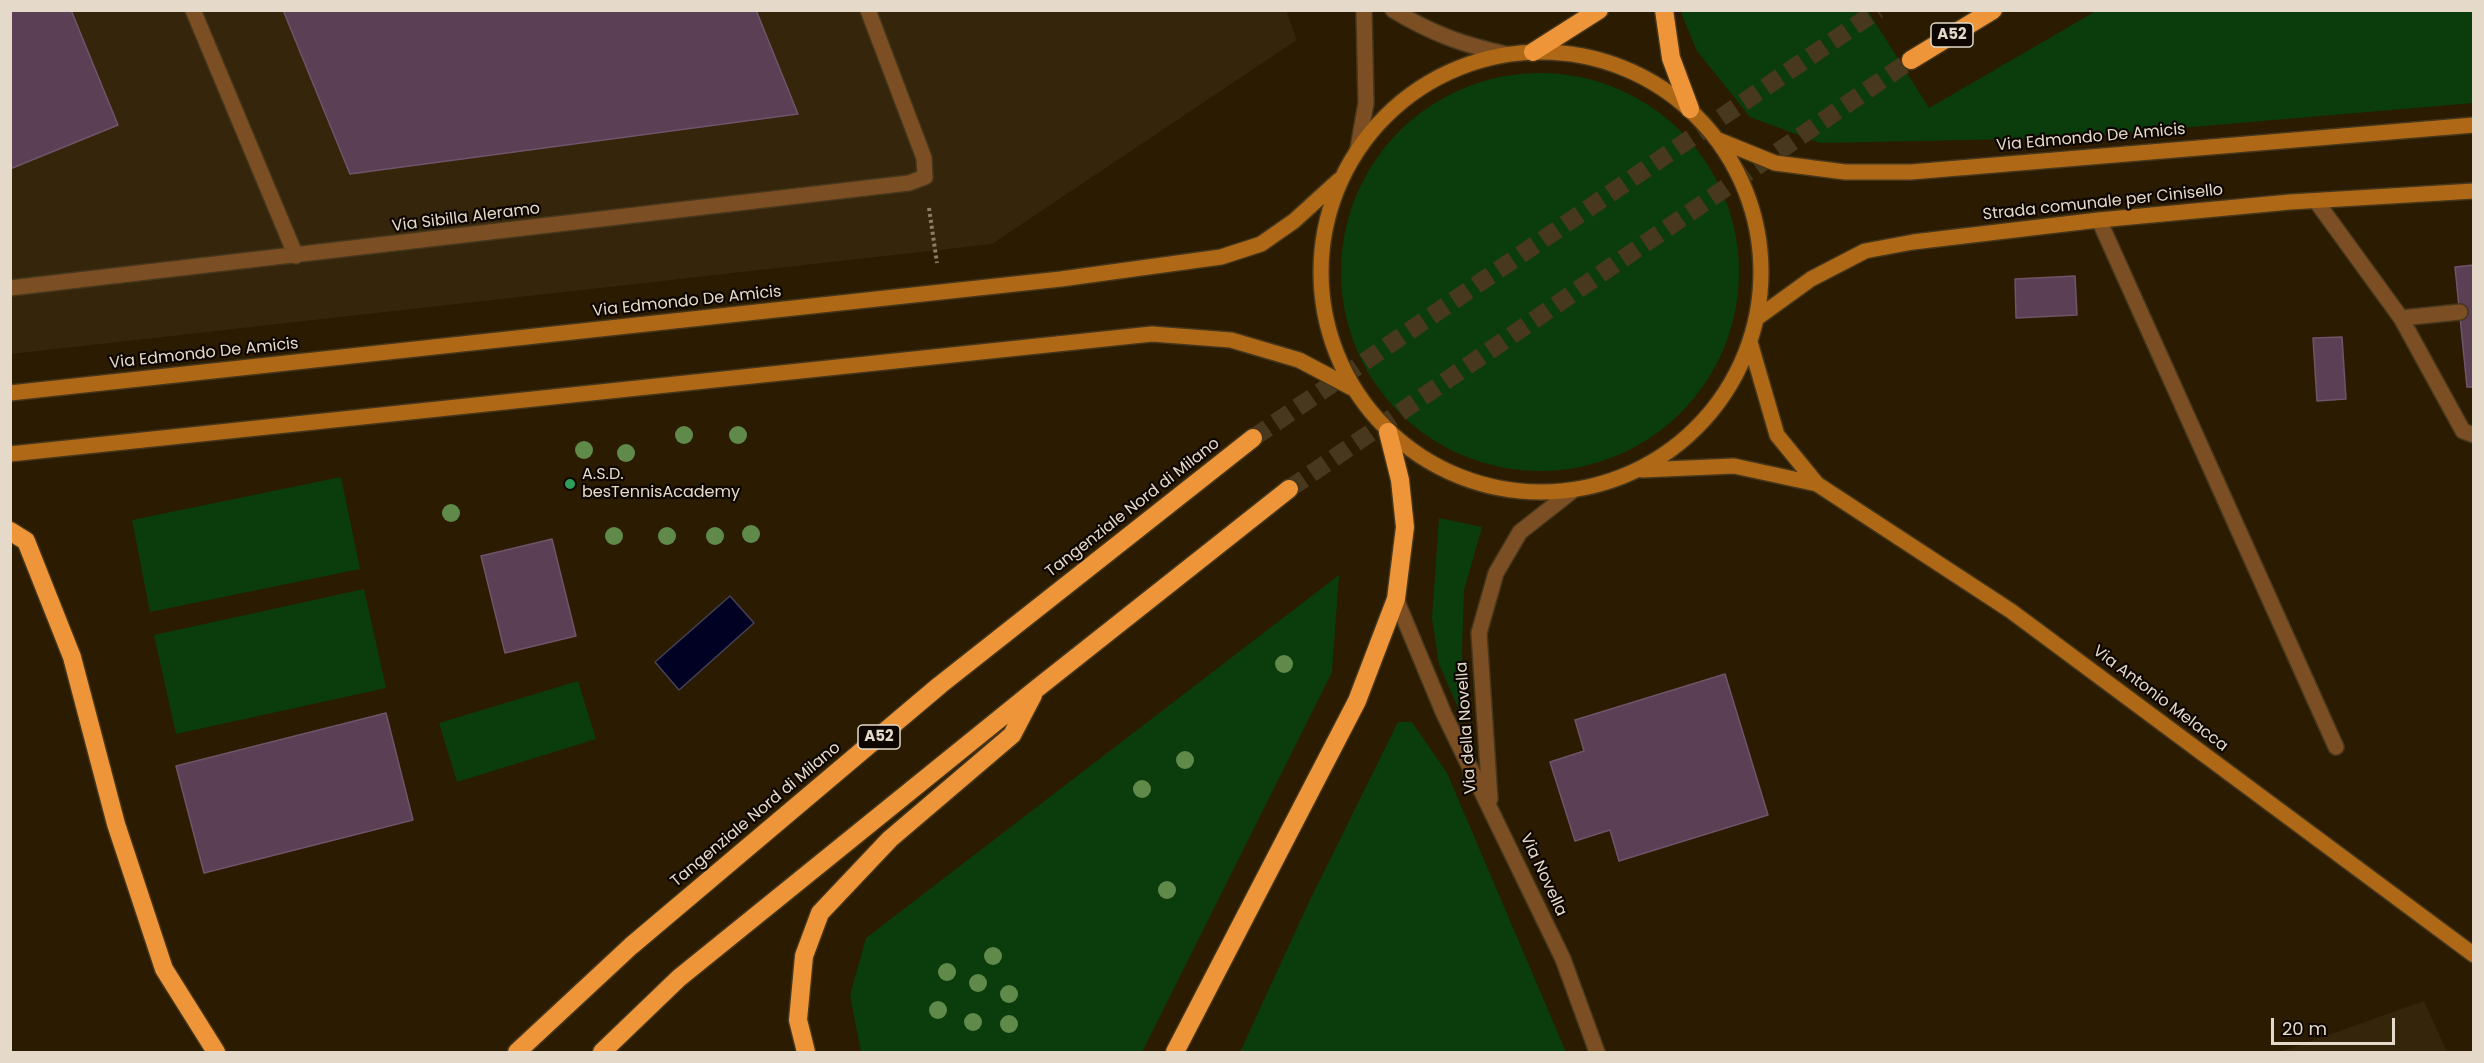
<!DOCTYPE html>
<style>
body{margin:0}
#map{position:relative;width:2484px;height:1063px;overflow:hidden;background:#2b1b00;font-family:Poppins,sans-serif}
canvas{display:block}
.frame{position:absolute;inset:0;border:12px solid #e5daca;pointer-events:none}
.scale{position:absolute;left:2271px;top:1018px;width:124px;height:27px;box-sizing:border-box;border:3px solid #e5daca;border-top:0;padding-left:8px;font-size:18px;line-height:21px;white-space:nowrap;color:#e5daca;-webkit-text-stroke:4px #0e0701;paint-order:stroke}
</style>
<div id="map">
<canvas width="2484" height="1063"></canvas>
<div class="frame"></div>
<div class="scale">20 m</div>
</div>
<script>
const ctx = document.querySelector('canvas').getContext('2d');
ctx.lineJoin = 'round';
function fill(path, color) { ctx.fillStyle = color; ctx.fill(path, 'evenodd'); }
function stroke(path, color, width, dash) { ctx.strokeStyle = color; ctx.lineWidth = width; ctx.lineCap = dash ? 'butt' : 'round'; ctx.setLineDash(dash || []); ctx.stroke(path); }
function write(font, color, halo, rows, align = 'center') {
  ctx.font = font + ' Poppins,sans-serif'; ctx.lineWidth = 4.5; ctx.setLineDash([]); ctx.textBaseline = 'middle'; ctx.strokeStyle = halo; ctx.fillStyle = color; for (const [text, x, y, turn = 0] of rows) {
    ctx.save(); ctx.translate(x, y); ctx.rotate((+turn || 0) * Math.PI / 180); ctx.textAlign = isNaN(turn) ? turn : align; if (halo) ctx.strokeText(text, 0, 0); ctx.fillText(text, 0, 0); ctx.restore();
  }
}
fill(new Path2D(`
 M1286 10 1297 40 992 244 11 354 10 11Z
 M2424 1001 2447 1052H2280Z`), '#35250a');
fill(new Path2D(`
 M1680 10 1868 11 1929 108 2096 11H2473V103L2063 138 1820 143 1750 117 1697 51Z
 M1341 272a199 199 0 1 1 398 0a199 199 0 1 1-398 0Z
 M341 477 360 569 150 612 132 520Z
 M1439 518 1482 527 1464 591 1462 652 1465 724 1439 664 1432 618Z
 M1339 575 1332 672 1142 1052H861L850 995 866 938Z
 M364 589 386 688 176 734 154 635Z
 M578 681 596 739 457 782 439 723Z
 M1398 722H1412L1447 773 1566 1052H1240L1309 902Z`), '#0b3c0c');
const water = new Path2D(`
 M730 596 754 623 679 690 655 662Z`);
fill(water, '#000123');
stroke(water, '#454255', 1.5);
const building = new Path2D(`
 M10 10H71L118 125 10 169Z
 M283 10H756L798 114 350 174Z
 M2474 265V387H2467L2455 267Z
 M2075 276 2077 315 2016 318 2015 279Z
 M2342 337 2346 399 2317 401 2313 338Z
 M552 539 576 636 505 653 481 556Z
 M1725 674 1768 815 1619 861 1610 830 1575 841 1550 762 1584 751 1575 720Z
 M386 713 413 820 204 873 176 766Z`);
fill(building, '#5a3f55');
stroke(building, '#6f546a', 1.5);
stroke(new Path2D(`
 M1253 438 1878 10
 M1289 489 1911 60`), '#47381e', 18, [18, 9]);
const lane = new Path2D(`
 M193 10 296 256
 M1393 10C1431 33 1463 45 1506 54
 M1358 148 1366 103 1364 10
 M2316 201 2401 318 2460 312
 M2099 220 2336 747
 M10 288 909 183 925 177 924 158 868 10
 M2401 318 2463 431 2474 435
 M1396 599 1444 714 1563 959 1597 1052
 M1490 799 1479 633 1496 573 1520 532 1571 492`);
const secondary = new Path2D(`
 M1321 272a220 220 0 1 1 440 0a220 220 0 1 1-440 0Z
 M1716 139 1775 163 1845 172H1911L2474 125
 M1757 318 1811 279 1865 251 1913 242 2099 220 2290 202 2474 191
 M1750 342 1777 435 1817 484 2011 611 2474 955
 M10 393 1061 279 1221 257 1261 244 1294 221 1339 180
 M10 454 1152 334 1231 340 1299 360 1354 389
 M1642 470 1734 466 1817 484`);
const highway = new Path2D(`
 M1664 10 1671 58 1690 109
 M1533 52 1599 10
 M1911 60 1993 10
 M10 531 26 541 72 657 116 824 164 969 216 1052
 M517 1052 631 946 940 685 1253 438
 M602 1052 679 978 1035 690 1289 489
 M806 1052 798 1020 804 956 820 913 890 839 1012 735 1033 695
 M1175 1052 1357 701 1396 599 1405 527 1400 480 1388 432`);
stroke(lane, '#45361c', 18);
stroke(secondary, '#45361c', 18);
stroke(highway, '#45361c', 21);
stroke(new Path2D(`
 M929 208 937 263`), '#8c7e69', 4, [3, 3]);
stroke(lane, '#7b4e23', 15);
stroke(secondary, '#af6816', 15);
stroke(highway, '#ef9539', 18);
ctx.fillStyle = '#5f8a4a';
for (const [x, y] of [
 [684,435],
 [738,435],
 [584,450],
 [626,453],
 [451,513],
 [751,534],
 [614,536],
 [667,536],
 [715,536],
 [1284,664],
 [1185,760],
 [1142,789],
 [1167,890],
 [993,956],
 [947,972],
 [978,983],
 [1009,994],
 [938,1010],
 [973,1022],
 [1009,1024]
]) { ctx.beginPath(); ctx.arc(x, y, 9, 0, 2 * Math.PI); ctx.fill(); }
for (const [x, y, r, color] of [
 [570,484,6,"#2e9e5b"]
]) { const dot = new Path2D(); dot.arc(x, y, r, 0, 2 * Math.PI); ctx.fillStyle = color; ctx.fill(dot); stroke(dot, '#0e0701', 2); }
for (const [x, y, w] of [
 [1952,35,42],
 [879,737,42]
]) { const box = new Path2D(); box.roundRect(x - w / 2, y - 12, w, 24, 4.5); ctx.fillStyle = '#0e0701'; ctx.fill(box); stroke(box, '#e5daca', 1.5); }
write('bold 15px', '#e5daca', null, [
 ["A52",1952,35],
 ["A52",879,737]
]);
write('16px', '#e5daca', '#0e0701', [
 ["Via Edmondo De Amicis",2091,138,-5],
 ["Strada comunale per Cinisello",2103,203,-6],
 ["Via Sibilla Aleramo",466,218,-7],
 ["Via Edmondo De Amicis",687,302,-6],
 ["Via Edmondo De Amicis",204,354,-6],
 ["Tangenziale Nord di Milano",1133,508,-38],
 ["Via Antonio Melacca",2160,699,37],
 ["Via della Novella",1467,728,-94],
 ["Tangenziale Nord di Milano",756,815,-40],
 ["Via Novella",1543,875,65]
]);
write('16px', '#e5daca', '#0e0701', [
 ["A.S.D.",582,475],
 ["besTennisAcademy",582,493]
], 'left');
</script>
